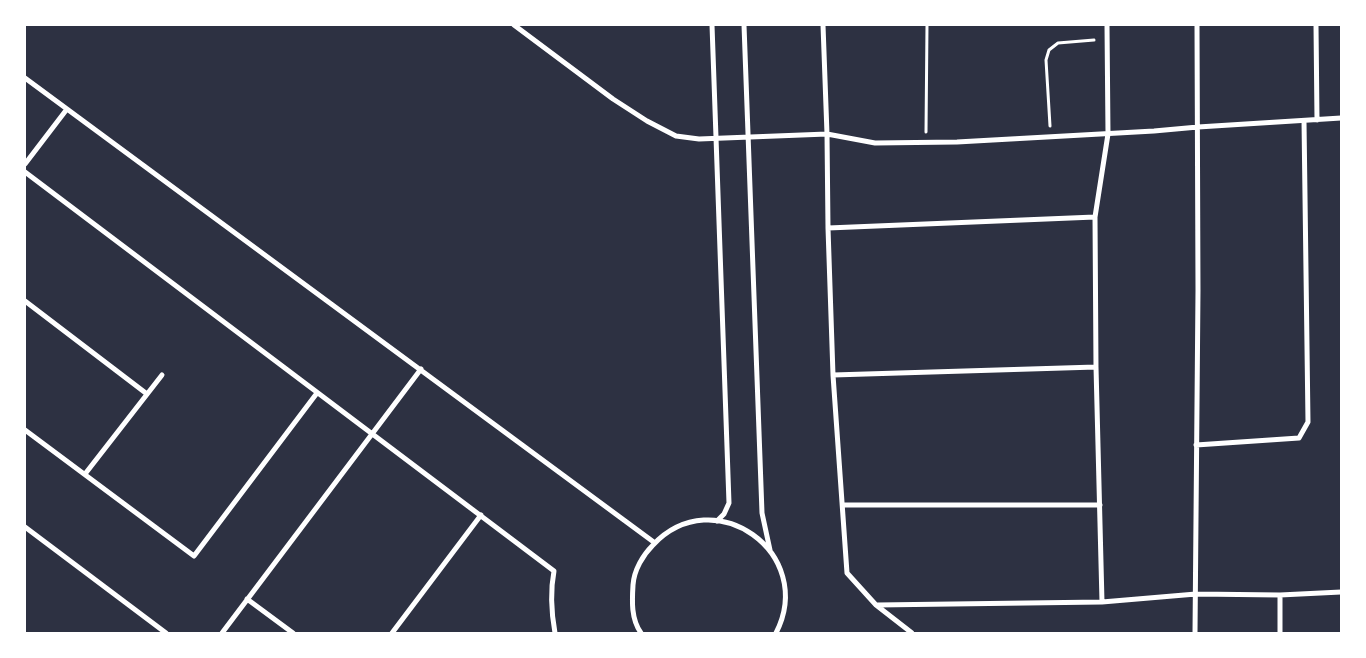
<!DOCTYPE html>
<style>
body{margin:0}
#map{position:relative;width:1366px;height:658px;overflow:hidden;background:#2d3142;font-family:"Crimson Pro",serif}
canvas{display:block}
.frame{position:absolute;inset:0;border:26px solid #fff;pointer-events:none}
</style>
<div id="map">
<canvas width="1366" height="658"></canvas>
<div class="frame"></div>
</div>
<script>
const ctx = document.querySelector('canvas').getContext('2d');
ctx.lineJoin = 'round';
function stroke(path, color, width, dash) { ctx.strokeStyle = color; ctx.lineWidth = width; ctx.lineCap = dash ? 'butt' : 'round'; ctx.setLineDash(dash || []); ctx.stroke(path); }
stroke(new Path2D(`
 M1050 126 1046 60 1049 50 1058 43 1094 40
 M926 132 927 25`), '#fff', 3);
stroke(new Path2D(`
 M514 25 613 99 647 121 676 136 699 139 827 134 875 143 957 142 1154 131 1198 127 1341 118
 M712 25 729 503 724 514 717 521
 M744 25 762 513 770 550
 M823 25 827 134 828 228 833 375 847 573 876 605 912 633
 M1316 25 1317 120
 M25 78 655 543
 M25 164 67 109
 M25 172 554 571C550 592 551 611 555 633
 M828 228 1095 217
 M25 301 147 394
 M833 375 1096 367
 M25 430 194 556 317 393
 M1196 445 1299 438 1308 422 1304 121
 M85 474 162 375
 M843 505H1100
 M25 527 166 633
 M247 599 293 633
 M1102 602 1096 367 1095 217 1108 134 1107 25
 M877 605 1102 602 1196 594 1280 595 1341 592
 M222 633 421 369
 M392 633 481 515
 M641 633C631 619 632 601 633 585 634 570 643 555 653 545 714 480 817 553 776 633
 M1195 633 1198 290 1197 25
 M1280 633V595`), '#fff', 5);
</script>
